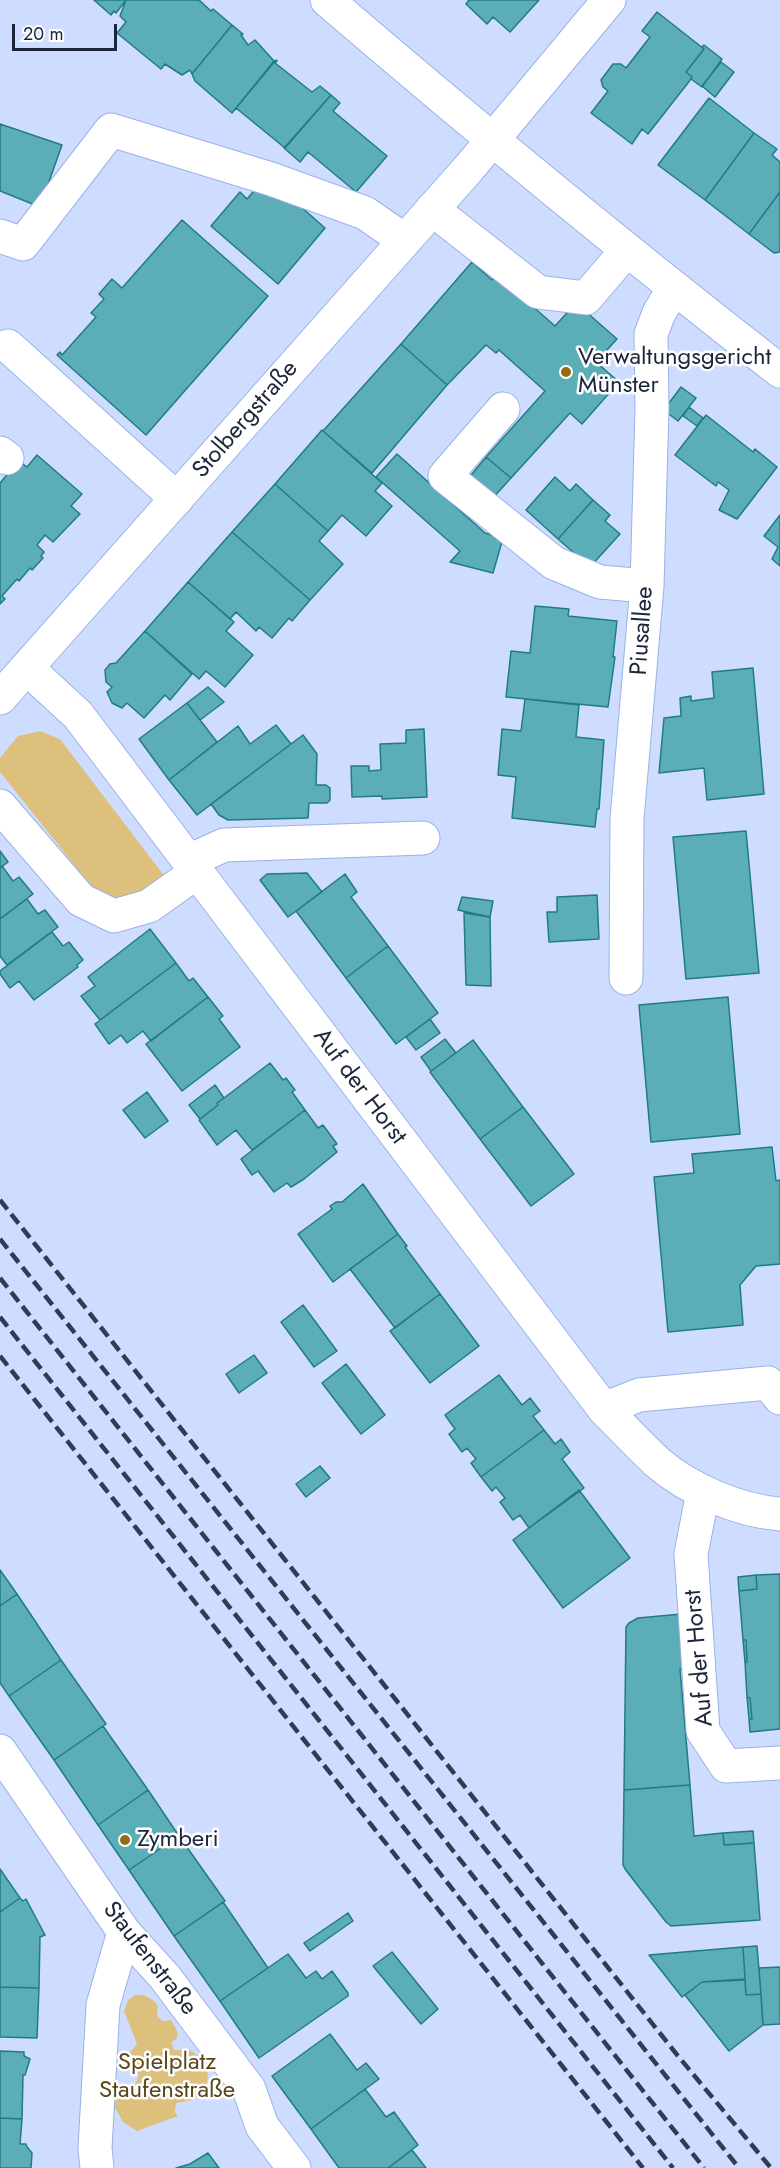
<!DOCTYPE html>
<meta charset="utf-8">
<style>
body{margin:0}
#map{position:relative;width:780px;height:2168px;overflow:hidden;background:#ceddff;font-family:Jost,sans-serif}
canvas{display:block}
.scale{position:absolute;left:12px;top:24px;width:105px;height:27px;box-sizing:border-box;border:3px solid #1c2539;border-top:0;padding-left:8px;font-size:18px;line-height:21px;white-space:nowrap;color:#1c2539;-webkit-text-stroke:4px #fefefe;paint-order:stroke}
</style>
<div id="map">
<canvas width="780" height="2168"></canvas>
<div class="scale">20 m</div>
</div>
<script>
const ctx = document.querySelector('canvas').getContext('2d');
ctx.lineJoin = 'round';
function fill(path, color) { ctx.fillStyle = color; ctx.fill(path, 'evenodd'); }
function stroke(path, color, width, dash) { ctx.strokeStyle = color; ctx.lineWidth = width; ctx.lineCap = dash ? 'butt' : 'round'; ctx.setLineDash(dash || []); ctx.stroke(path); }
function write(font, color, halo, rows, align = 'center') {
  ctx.font = font + ' Jost,sans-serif'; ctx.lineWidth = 5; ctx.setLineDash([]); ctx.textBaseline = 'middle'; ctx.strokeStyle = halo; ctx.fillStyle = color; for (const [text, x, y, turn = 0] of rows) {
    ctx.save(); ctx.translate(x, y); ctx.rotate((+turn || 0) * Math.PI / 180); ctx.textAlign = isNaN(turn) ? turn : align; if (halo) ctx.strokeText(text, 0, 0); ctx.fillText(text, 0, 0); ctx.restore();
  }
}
fill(new Path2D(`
 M40 731 60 739 169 882 134 905 100 897 0 772V758L18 736Z
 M135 1995C145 1994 152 1998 158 2006L157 2016 163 2021 171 2020C176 2028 183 2038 171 2042L174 2050C180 2050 187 2049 193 2052 211 2063 214 2087 194 2099 188 2102 182 2101 176 2103L175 2112 178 2116 137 2131 123 2122 114 2106 119 2093 136 2083 139 2074 126 2065 125 2058 137 2044 124 2011 128 2000Z`), '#dec07d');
const building = new Path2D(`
 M94 0H126L116 13 114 11 111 15Z
 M126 0H199L211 11 213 9 232 25 192 74 190 70 182 75 165 64 161 69 117 33 126 22 120 16Z
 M469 0H539L510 32 493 17 487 24 466 4Z
 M657 12 704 49 686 72 692 77 691 79 648 134 642 129 632 144 591 113 608 91 603 87 601 80 613 64H621L626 68 650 37 642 31Z
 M232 25 243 34 241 35 248 45 255 40 274 61 232 113 195 81 192 74Z
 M704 45 722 59 702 87 691 79 692 77 686 72 704 49 702 47Z
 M276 60 277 61 275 63 312 92 320 86 331 95 285 148 236 108Z
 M721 62 734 72 715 97 702 86Z
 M331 95 340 103 333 111 387 156 356 192 308 152 300 162 284 148Z
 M709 98 754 133 705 200 658 165Z
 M0 124 62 145 40 207 0 191Z
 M754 133 777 149 772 155 780 162V192L749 234 705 200Z
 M260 184 278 200 284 192 325 228 278 284 211 226 240 192 247 199Z
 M780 192V252L774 253 749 234Z
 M182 220 268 296 146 435 57 355 60 352 62 355 96 317 91 313 104 299 99 294 112 279 122 288Z
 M472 262 492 280 497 275 555 326 576 303 617 339 596 362 619 382 582 424 570 413 511 478 486 457 545 391 499 350 496 353 486 345 447 385 401 344Z
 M401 344 447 385 372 473 323 431Z
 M681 387 696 398 678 421 666 412V407Z
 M689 407 703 418 697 426 683 416Z
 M706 415 753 452 755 449 777 467 737 519 719 510 729 490 718 482 716 486 675 455Z
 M322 430 382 483 375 491 392 506 366 536 342 515 328 531 275 484Z
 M397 454 485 533 503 538 493 573 450 562 460 551 376 477Z
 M37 455 82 494 71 506 80 514 53 542 45 535 37 545 44 552 41 556 43 558 32 570 30 568 19 581 17 579 2 596 5 599 0 604V483L19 461 27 467Z
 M486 457 511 478 490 501 467 480Z
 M555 477 570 491 576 484 593 500 558 539 526 510Z
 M275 484 328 531 319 541 343 564 310 600 232 532Z
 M593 500 610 515 605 521 620 534 590 567 558 539Z
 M780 515V566L772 559 778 547 764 536Z
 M232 532 310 600 292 621 289 618 272 638 259 627 256 631 236 612 230 619 188 582Z
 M188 582 234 622 226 631 253 655 225 687 206 671 199 679 145 631Z
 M535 606 569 609 568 616 617 621 613 657H615L608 707 506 697 511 651 530 653Z
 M145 631 192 674 170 700 165 695 144 718 127 703 122 708 112 703 107 692 112 687 106 682 105 670 110 664 116 663Z
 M753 668 764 794 707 800 704 768 659 773 664 718 681 716 680 698 691 696V701L714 698 712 672Z
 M208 687 224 702 200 720 187 703Z
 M525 699 579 705 576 737 604 740 599 809H597L595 827 512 818 516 777 498 775 502 729 521 731Z
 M187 703 217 742 169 780 139 739Z
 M276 725 291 744 197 815 169 780 238 726 250 744Z
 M424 729 427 797 382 799V796L352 797 351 766H369V771L381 770 380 744 406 743V730Z
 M303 735 317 754 316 785H326L330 788V800L327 803H309L308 818 228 820 219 815 211 804Z
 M746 831 759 973 686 979 673 837Z
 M0 851 8 862 0 868Z
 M2 866 13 881 19 877 33 894 0 919V868Z
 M307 873 322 892 288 917 260 880 267 874Z
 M345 874 357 892 351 897 388 946 346 978 296 911Z
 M597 895 599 939 549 942 547 912H557V897Z
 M462 897 493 901 490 917 458 910Z
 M27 899 38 914 45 910 58 927 7 965 0 956V919Z
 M464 913 490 917 491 986 466 985Z
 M150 929 176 963 100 1020 81 996 95 986 88 977Z
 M52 932 63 946 69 942 83 960 77 965 78 967 34 1000 19 981 10 988 0 974V971Z
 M388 946 438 1013 396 1044 346 978Z
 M176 963 189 981 193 978 208 997 151 1041 143 1031 127 1043 121 1035 109 1044 95 1024Z
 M208 997 223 1016 219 1019 240 1047 182 1091 146 1044Z
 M728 997 740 1134 651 1142 639 1005Z
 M430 1019 440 1033 416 1050 406 1037Z
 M445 1039 456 1053 431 1071 421 1057Z
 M473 1040 523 1107 480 1139 430 1072Z
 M270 1063 283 1080 286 1078 295 1090 292 1092 305 1110 252 1150 236 1130 217 1145 199 1120 218 1105 217 1103 224 1098Z
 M215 1085 224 1098 217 1103 218 1105 200 1119 189 1105Z
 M147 1092 168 1121 145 1138 123 1110Z
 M523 1107 574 1174 531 1206 480 1139Z
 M305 1110 318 1128 323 1125 337 1144 333 1146 337 1152 304 1179 291 1187 287 1183 274 1192 258 1171 252 1175 241 1159Z
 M772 1147 776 1181 780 1180V1264L756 1266 740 1285 743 1325 668 1332 654 1177 694 1173 692 1154Z
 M363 1184 398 1234 333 1282 298 1234 332 1209 330 1206 336 1202H342Z
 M398 1234 407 1246 405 1247 440 1294 395 1328 350 1269Z
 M440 1294 479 1346 430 1383 390 1331Z
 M303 1305 337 1351 314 1367 281 1322Z
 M254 1355 267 1373 239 1393 226 1374Z
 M346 1364 385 1415 361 1434 322 1383Z
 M499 1375 522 1405 530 1398 540 1411 533 1416 544 1430 481 1477 471 1463 476 1459 467 1448 462 1452 449 1434 455 1429 445 1415Z
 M544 1430 555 1444 561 1439 570 1452 562 1459 584 1488 529 1528 520 1515 513 1520 500 1502 505 1498 496 1487 492 1491 481 1477Z
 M320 1466 330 1478 306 1497 296 1484Z
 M579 1490 630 1558 563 1608 513 1540Z
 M0 1570 17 1594 0 1606Z
 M780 1574V1729L750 1732 749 1719H752L750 1698 747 1697 745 1662H747L746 1640H743L739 1591 757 1589 756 1575Z
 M756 1575 757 1589 739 1591 738 1577Z
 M17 1594 61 1660 9 1696 0 1683V1606Z
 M682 1614 687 1668 680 1669 690 1785 624 1790 626 1627 629 1623 638 1618Z
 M743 1640H746L747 1662H745Z
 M61 1660 106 1724 54 1760 9 1696Z
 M747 1697 750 1698 752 1719H749Z
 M103 1726 148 1790 98 1825 54 1760Z
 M690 1785 694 1836 723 1833 724 1845 754 1843 760 1920 671 1926 666 1922 625 1869 623 1865 624 1790Z
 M148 1790 179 1836 129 1870 98 1825Z
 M753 1831 754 1843 724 1845 723 1833Z
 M179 1836 225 1901 174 1936 129 1870Z
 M0 1869 20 1898 0 1912Z
 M20 1898 23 1901 26 1899 45 1935 40 1937 39 1988 0 1987V1912Z
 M223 1902 268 1968 220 2001 174 1936Z
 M348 1913 353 1921 310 1951 304 1943Z
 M757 1946 761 1994 746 1995 743 1947Z
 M743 1947 745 1979 702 1982 682 1997 649 1955Z
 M392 1952 438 2009 421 2024 373 1966Z
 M288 1954 306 1978 316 1971 322 1979 332 1971 348 1993V1996L259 2058 220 2001Z
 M780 1967V2024L763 2025 759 1968Z
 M745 1980 746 1995 761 1994 763 2025 729 2051 685 1995 702 1982Z
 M0 1987 39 1988 37 2038 0 2037Z
 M330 2034 357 2070 366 2063 379 2079 311 2129 272 2076Z
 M0 2051 24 2052V2056L30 2059 25 2075H23L22 2119 0 2118Z
 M365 2089 386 2117 394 2112 418 2145 388 2168H339L311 2129Z
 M0 2118 22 2119 20 2144H26L27 2147 32 2153 31 2168H0Z
 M412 2150 426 2168H388Z
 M208 2153 219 2168H176L190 2164Z`);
fill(building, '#5baeb8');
stroke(building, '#217b85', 1.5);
const minor = new Path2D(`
 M327 0C475 127 626 251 780 371
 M432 209 538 292 586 298 627 250
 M0 236 23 244 111 130 271 179 365 213 404 240
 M8 346 177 499
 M503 409 445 476 554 563 600 582 647 586
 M0 453 7 458
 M28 669 78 715 604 1409C622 1427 639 1445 657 1462 688 1489 739 1511 780 1514
 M0 698 469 168 609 0
 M0 806 81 900 114 916 149 906 197 872
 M189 861 224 845 423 838
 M626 978 627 819 647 586 652 408 651 334 659 313 674 288
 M604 1409 639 1395 768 1383 780 1398
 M703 1492 691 1554 703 1731 726 1766 780 1763
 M0 1751 124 1932 164 1976 249 2089 262 2126 294 2168
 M97 2168 95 2148 103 2005 124 1932`);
stroke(minor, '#9ab1e7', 35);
stroke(minor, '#fff', 33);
stroke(new Path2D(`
 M0 1200 678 2056 771 2168
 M0 1239 739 2168
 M0 1278 704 2168
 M0 1317 673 2168
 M0 1356 643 2168`), '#313b51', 4.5, [12, 6]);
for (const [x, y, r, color] of [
 [566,372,6,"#906f14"],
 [125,1840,6,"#906f14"]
]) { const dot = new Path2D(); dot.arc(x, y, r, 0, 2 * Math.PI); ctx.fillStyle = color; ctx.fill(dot); stroke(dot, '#fefefe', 2); }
write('24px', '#1c2539', '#fefefe', [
 ["Verwaltungsgericht",578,358],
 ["Münster",578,386],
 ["Zymberi",137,1840]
], 'left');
write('24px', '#1c2539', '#fefefe', [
 ["Stolbergstraße",246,420,-49],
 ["Piusallee",643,631,-86],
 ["Auf der Horst",359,1087,53],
 ["Auf der Horst",700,1658,-95],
 ["Staufenstraße",149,1959,52]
]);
write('24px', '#594619', '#fefefe', [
 ["Spielplatz",167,2063],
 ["Staufenstraße",167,2091]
]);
</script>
